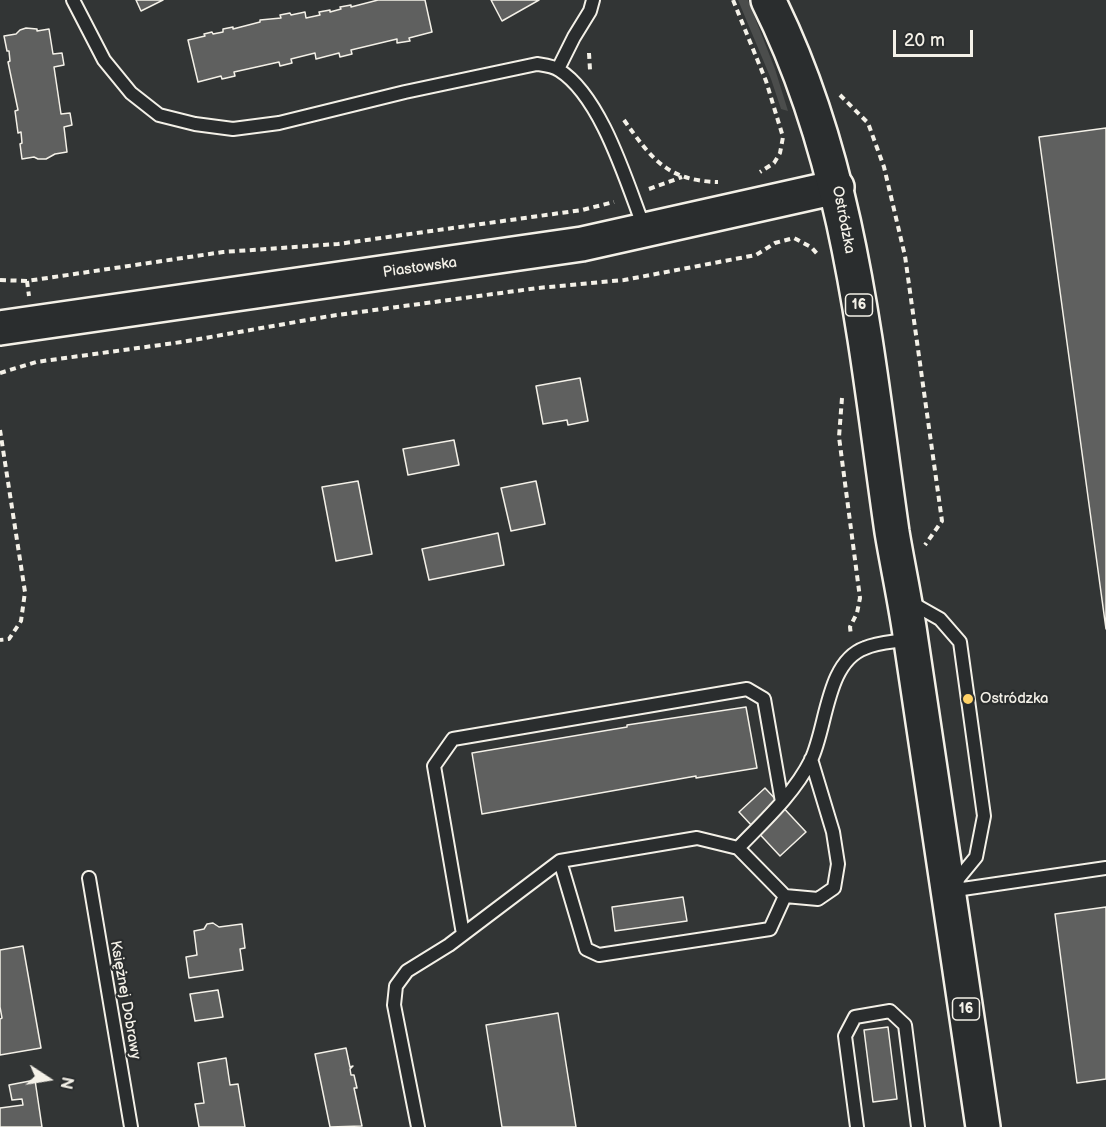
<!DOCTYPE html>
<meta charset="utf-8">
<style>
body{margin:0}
#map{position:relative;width:1106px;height:1127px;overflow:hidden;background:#323535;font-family:"Balsamiq Sans",sans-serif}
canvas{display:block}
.north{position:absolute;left:18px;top:1049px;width:60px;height:60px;-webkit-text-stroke:4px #2a2d2e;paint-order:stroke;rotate:102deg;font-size:16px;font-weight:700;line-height:24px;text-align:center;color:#f4f1e8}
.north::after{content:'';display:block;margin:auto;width:21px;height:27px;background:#f4f1e8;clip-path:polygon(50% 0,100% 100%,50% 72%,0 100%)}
.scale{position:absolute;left:893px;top:30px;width:80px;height:27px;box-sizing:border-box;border:3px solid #f4f1e8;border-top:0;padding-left:8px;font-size:18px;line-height:21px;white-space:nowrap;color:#f4f1e8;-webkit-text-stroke:4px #2a2d2e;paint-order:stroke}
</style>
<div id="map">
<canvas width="1106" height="1127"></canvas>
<div class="north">N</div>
<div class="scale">20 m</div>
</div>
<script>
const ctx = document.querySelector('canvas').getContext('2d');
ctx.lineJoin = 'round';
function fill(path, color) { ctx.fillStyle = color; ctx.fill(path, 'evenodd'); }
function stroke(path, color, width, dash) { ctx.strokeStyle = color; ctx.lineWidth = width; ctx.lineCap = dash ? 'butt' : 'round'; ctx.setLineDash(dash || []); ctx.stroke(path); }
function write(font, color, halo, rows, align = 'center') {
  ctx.font = font + ' "Balsamiq Sans",sans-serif'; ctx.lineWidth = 4.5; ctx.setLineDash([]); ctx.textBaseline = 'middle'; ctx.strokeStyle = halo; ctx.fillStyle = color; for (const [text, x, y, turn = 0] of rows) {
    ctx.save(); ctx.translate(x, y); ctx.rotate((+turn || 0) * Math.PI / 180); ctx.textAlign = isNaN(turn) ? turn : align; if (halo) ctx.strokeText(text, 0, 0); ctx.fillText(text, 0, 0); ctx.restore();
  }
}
fill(new Path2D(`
 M738 0H748L775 69 788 111 781 109 771 79Z`), '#4b4d4c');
const building = new Path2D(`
 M136 0H163L141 11Z
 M378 0H425L432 32 409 38 410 41 397 43V39L351 50 352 54 340 57 339 53 316 59 315 53 291 59 292 63 280 66 279 62 234 72 235 76 222 79 221 76 198 82 188 40 205 36 204 34 212 32 213 34 223 32V29L233 27V29L260 22V20L281 18 280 15 290 13 291 15 305 12 306 18 320 15 319 12 330 10V12L341 9 340 7 351 5V7Z
 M491 0H539L502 21Z
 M26 28 37 29V31L49 29 53 54 62 53 64 65 54 67 61 114 70 113 72 125 64 127 67 152 55 154 46 159H38L34 157 22 159 20 144 22 143 21 132 18 133 15 111 18 110 8 62 10 61 9 51H7L4 36 16 34 20 30Z
 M1106 128V629L1039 137Z
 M580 378 588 421 568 425 567 420 543 424 536 386Z
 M454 440 459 465 408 475 403 449Z
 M358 481 372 554 336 561 322 487Z
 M536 481 545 524 511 531 501 488Z
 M498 533 504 565 429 580 422 549Z
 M746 707 757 768 696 778V776L482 814 472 753 627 727V725Z
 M765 788 806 832 780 856 739 812Z
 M683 897 687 921 615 931 612 907Z
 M1106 907V1079L1077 1083 1055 914Z
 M213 923 219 927 242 924 245 948 240 949 243 970 189 978 186 957 197 955 194 931 204 929 207 924Z
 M23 946 41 1048 0 1055V1019L2 1018 0 1007V950Z
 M218 990 223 1017 195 1021 190 994Z
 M558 1013 576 1127H502L486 1025Z
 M888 1027 897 1099 873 1102 864 1030Z
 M346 1048 350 1067 353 1066 350 1069 351 1075H354L357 1088H354L362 1126 330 1127 315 1054Z
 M226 1058 230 1085 238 1084 245 1127H199L195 1104 204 1103 198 1063Z
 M35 1080 42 1127H0V1108L23 1105 22 1099 12 1100 9 1085Z`);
fill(building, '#5f605f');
stroke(building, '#f4f1e8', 1.5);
const lane = new Path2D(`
 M73 0 104 60 131 93 159 115 195 124 233 129 279 123 405 92 537 64C543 65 553 66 559 70 602 97 627 184 645 230
 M558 69 574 37 590 11 593 0
 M910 602 940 619 960 642 984 816 976 857 953 885
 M738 848C764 821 794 794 811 760 827 727 826 662 865 648 878 642 896 642 910 639
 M560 861 586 949 599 955 770 929 785 896
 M89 878 131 1127
 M949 891 1106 868
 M463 934 434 766 453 739 747 689 764 699 782 802
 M418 1127 394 1005 396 986 407 971 449 945 560 861 697 838 738 848 785 896 818 899 834 888 838 864 833 832 811 759
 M857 1127 845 1036 855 1017 890 1011 905 1025 918 1127`);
const secondary = new Path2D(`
 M0 328 582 244 837 187`);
const primary = new Path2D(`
 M768 0C851 166 866 351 892 532 898 568 906 604 911 641 936 803 959 965 983 1127`);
stroke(lane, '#f4f1e8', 16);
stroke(secondary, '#f4f1e8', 38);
stroke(primary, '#f4f1e8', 38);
stroke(new Path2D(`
 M733 0 766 81 783 137 780 153 774 163 760 172
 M589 53 590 70
 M840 95 868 123 884 167 905 256 942 521 925 545
 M624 120C651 158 667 181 718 182
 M649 189 682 177
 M0 280 27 281 223 252 338 244 582 210 614 202
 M27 281 29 296
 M0 373 36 362 182 342 330 316 538 288 624 280 756 255 775 243 794 238 811 247 819 256
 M842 398 839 437 860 598 857 613 850 627 851 636
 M0 430 25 592 21 621 9 639 0 640`), '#f4f1e8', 4, [6, 4.5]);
stroke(lane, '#2a2d2e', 12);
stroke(secondary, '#2a2d2e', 33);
stroke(primary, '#2a2d2e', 33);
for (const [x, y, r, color] of [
 [968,699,6,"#ffd166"]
]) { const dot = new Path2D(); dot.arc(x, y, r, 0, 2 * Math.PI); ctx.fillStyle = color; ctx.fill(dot); stroke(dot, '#2a2d2e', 2); }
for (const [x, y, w] of [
 [859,305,27],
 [966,1009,27]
]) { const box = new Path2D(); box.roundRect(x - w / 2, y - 11, w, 22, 4.5); ctx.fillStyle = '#2a2d2e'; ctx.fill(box); stroke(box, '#f4f1e8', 1.5); }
write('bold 14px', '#f4f1e8', null, [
 ["16",859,305],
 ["16",966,1009]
]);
write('15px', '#f4f1e8', '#2a2d2e', [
 ["Ostródzka",843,220,79],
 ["Piastowska",420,268,-8],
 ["Księżnej Dobrawy",125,1000,80]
]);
write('15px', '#f4f1e8', '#2a2d2e', [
 ["Ostródzka",980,699]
], 'left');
</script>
